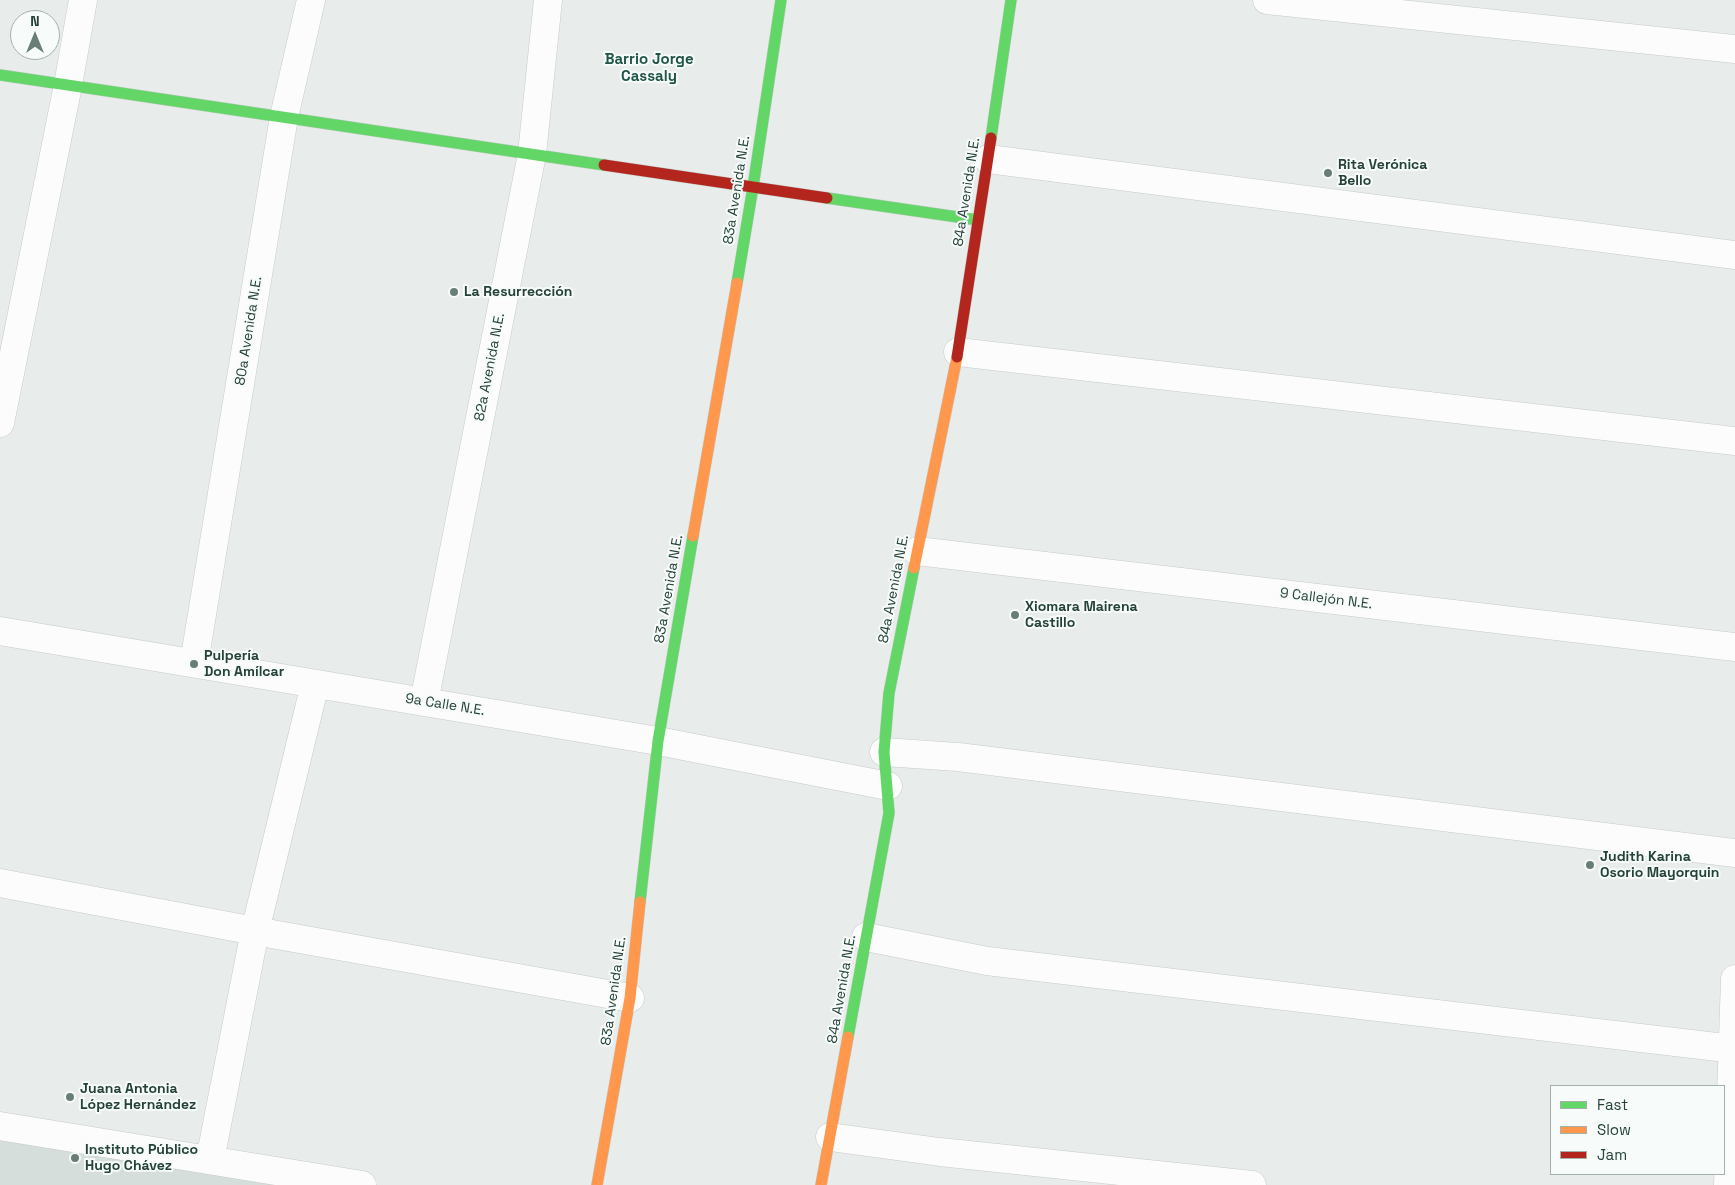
<!DOCTYPE html>
<meta charset="utf-8">
<style>
body{margin:0}
#map{position:relative;width:1735px;height:1185px;overflow:hidden;background:#e8edeb;font-family:"Space Grotesk",sans-serif}
canvas{display:block}
.legend{position:absolute;left:1550px;top:1085px;width:175px;height:90px;box-sizing:border-box;background:#f7fbf9;border:1px solid #a3b1ad;margin:0;padding:6px 9px;list-style:none;font-size:15px;color:#24423a}
.legend li{display:flex;align-items:center;gap:10px;height:25px}
.legend b{width:25px;border:1px solid #a3b1ad}
.north{position:absolute;left:10px;top:10px;width:50px;height:50px;box-sizing:border-box;background:#f7fbf9;border:1px solid #a3b1ad;border-radius:50%;rotate:0deg;font-size:14px;font-weight:700;line-height:20px;text-align:center;color:#24423a}
.north::after{content:'';display:block;margin:auto;width:18px;height:22px;background:#697e78;clip-path:polygon(50% 0,100% 100%,50% 72%,0 100%)}
</style>
<div id="map">
<canvas width="1735" height="1185"></canvas>
<ul class="legend">
<li><b style="height:6px;background:#63d668"></b>Fast</li>
<li><b style="height:6px;background:#ff974d"></b>Slow</li>
<li><b style="height:6px;background:#b3261e"></b>Jam</li>
</ul>
<div class="north">N</div>
</div>
<script>
const ctx = document.querySelector('canvas').getContext('2d');
ctx.lineJoin = 'round';
function fill(path, color) { ctx.fillStyle = color; ctx.fill(path, 'evenodd'); }
function stroke(path, color, width, dash) { ctx.strokeStyle = color; ctx.lineWidth = width; ctx.lineCap = dash ? 'butt' : 'round'; ctx.setLineDash(dash || []); ctx.stroke(path); }
function write(font, color, halo, rows, align = 'center') {
  ctx.font = font + ' "Space Grotesk",sans-serif'; ctx.lineWidth = 4; ctx.setLineDash([]); ctx.textBaseline = 'middle'; ctx.strokeStyle = halo; ctx.fillStyle = color; for (const [text, x, y, turn = 0] of rows) {
    ctx.save(); ctx.translate(x, y); ctx.rotate((+turn || 0) * Math.PI / 180); ctx.textAlign = isNaN(turn) ? turn : align; if (halo) ctx.strokeText(text, 0, 0); ctx.fillText(text, 0, 0); ctx.restore();
  }
}
fill(new Path2D(`
 M0 1131 300 1185H0Z`), '#d6dedb');
const street = new Path2D(`
 M1267 0 1735 49
 M988 159 1735 255
 M958 352 1735 441
 M0 423 68 85 83 0
 M917 551 1735 647
 M0 631 658 741 888 786
 M194 663 284 117 311 0
 M424 702 532 154 548 0
 M884 752 958 757 1735 853
 M0 883 255 931 630 998
 M866 937 987 961 1735 1049
 M0 1126 362 1185
 M830 1137 940 1152 1252 1185
 M210 1160 255 931 315 684
 M1728 1185 1735 979`);
const fast = new Path2D(`
 M0 75 604 165
 M991 138 1011 0
 M827 198 978 220
 M737 283 753 187 781 0
 M640 902 658 741 693 536
 M848 1037 889 813 884 752 889 693 914 568`);
const slow = new Path2D(`
 M693 536 737 283
 M914 568 957 357
 M597 1185 630 998 640 902
 M821 1185 848 1037`);
const jam = new Path2D(`
 M604 165 827 198
 M957 357 991 138`);
stroke(street, '#c5cac8', 29);
stroke(fast, '#c3cbc8', 12);
stroke(slow, '#c3cbc8', 12);
stroke(jam, '#c3cbc8', 12);
stroke(street, '#fcfcfc', 28);
stroke(fast, '#63d668', 11);
stroke(slow, '#ff974d', 11);
stroke(jam, '#b3261e', 11);
for (const [x, y, r, color] of [
 [1328,173,5,"#697e78"],
 [454,292,5,"#697e78"],
 [1015,615,5,"#697e78"],
 [194,664,5,"#697e78"],
 [1590,865,5,"#697e78"],
 [70,1097,5,"#697e78"],
 [75,1158,5,"#697e78"]
]) { const dot = new Path2D(); dot.arc(x, y, r, 0, 2 * Math.PI); ctx.fillStyle = color; ctx.fill(dot); stroke(dot, '#f7fbf9', 2); }
write('bold 14px', '#24423a', '#f7fbf9', [
 ["Rita Verónica",1338,165],
 ["Bello",1338,181],
 ["La Resurrección",464,292],
 ["Xiomara Mairena",1025,607],
 ["Castillo",1025,623],
 ["Pulpería",204,656],
 ["Don Amílcar",204,672],
 ["Judith Karina",1600,857],
 ["Osorio Mayorquin",1600,873],
 ["Juana Antonia",80,1089],
 ["López Hernández",80,1105],
 ["Instituto Público",85,1150],
 ["Hugo Chávez",85,1166]
], 'left');
write('14px', '#24423a', '#f7fbf9', [
 ["83a Avenida N.E.",737,190,-81],
 ["84a Avenida N.E.",967,192,-81],
 ["80a Avenida N.E.",249,331,-81],
 ["82a Avenida N.E.",490,367,-79],
 ["83a Avenida N.E.",669,589,-80],
 ["84a Avenida N.E.",894,589,-79],
 ["9 Callejón N.E.",1326,599,7],
 ["9a Calle N.E.",445,705,9],
 ["84a Avenida N.E.",842,989,-80],
 ["83a Avenida N.E.",614,991,-82]
]);
write('bold 15px', '#1f5548', '#f7fbf9', [
 ["Barrio Jorge",649,60],
 ["Cassaly",649,77]
]);
</script>
